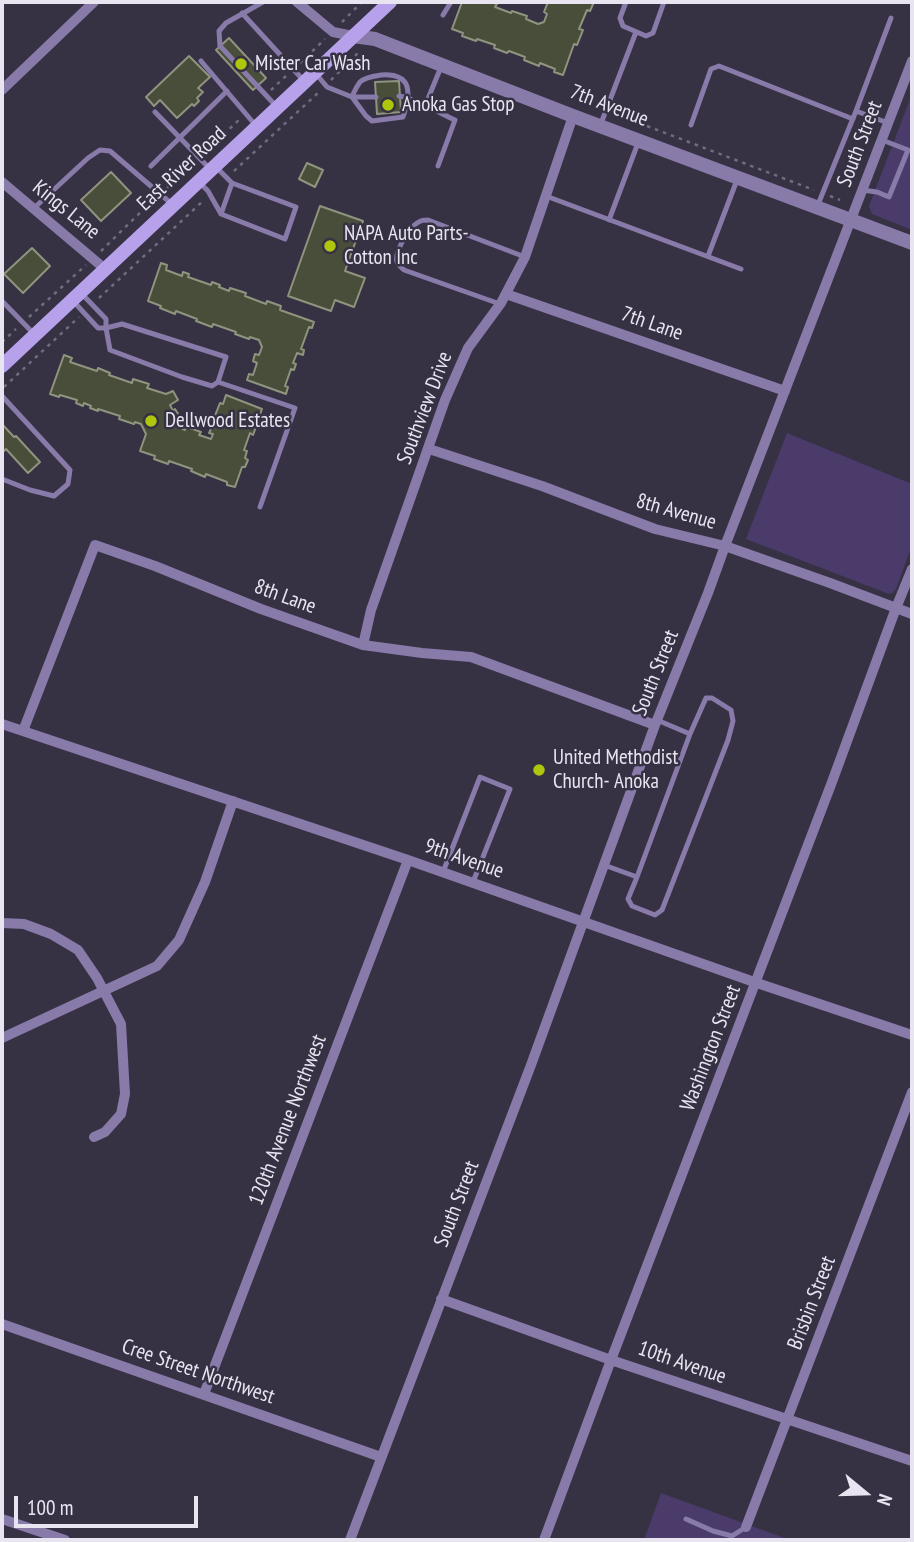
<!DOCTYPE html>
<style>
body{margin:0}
#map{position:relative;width:914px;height:1542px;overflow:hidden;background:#373144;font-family:"PT Sans Narrow",sans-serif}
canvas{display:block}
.frame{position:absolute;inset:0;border:4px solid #e8e5f1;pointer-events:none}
.north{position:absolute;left:830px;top:1458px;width:70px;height:70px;-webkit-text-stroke:5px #373144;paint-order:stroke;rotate:109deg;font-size:19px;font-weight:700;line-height:28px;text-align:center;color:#e8e5f1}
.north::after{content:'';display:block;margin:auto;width:24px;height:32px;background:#e8e5f1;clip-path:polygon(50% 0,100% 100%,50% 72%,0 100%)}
.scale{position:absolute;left:14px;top:1496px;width:184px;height:32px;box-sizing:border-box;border:4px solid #e8e5f1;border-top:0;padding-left:9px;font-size:21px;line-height:24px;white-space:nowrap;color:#e8e5f1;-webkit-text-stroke:5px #373144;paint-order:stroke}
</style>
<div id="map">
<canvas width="914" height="1542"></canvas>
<div class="frame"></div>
<div class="north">N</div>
<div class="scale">100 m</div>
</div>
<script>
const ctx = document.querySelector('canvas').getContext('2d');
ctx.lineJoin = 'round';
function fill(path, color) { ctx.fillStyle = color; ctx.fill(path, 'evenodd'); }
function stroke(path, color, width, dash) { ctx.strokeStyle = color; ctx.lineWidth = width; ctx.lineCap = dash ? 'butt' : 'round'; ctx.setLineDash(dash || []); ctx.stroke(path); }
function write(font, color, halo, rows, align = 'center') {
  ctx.font = font + ' "PT Sans Narrow",sans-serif'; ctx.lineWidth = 5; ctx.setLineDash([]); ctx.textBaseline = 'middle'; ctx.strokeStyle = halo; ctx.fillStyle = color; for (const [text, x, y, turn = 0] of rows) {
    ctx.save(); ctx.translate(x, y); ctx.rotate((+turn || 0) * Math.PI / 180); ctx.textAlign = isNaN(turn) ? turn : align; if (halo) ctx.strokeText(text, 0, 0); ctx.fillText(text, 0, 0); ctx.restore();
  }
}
fill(new Path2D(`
 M912 94V230L872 214 869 206Z
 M787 433 912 484V545L896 589 892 593 889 594 746 539Z
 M661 1493 790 1540H644Z`), '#4a3b6b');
const building = new Path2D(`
 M462 2H489L497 4 495 7 511 13 512 11 527 16 526 19 538 24 544 22 547 14 544 12 548 2H594L590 11 587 10 579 29 583 30 577 45 574 44 563 75 554 72 555 69 540 63 539 66 524 60 525 57 509 51 507 53 494 48 495 45 477 39 476 41 462 36 463 33 452 29Z
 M229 38 266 78 253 90 216 50Z
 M189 56 210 77 198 88 203 92 197 98 199 101 194 106 192 104 177 118 160 100 154 106 146 97Z
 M399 81 401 112 377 114 375 82Z
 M307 163 323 170 315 187 299 179Z
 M111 172 131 193 101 221 81 200Z
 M320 206 363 221 345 271 365 278 354 307 335 300 331 311 288 296Z
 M32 248 50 266 23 293 4 274Z
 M161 263 167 265 166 270 182 276 183 272 189 274 188 277 211 285 212 282 220 285 219 287 229 291 230 288 246 293 245 296 266 304 267 301 281 306 280 310 314 322 312 328 309 327 301 349 304 350 303 355 297 353 293 363 296 364 294 370 291 369 285 386 288 387 286 394 247 380 249 374 253 375 257 363 253 361 255 354 259 355 262 347 259 340 250 337 249 339 235 334 236 332 213 324 212 327 196 321 197 319 176 311 175 314 160 308 161 306 148 301Z
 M64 355 72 358 70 362 97 371 98 368 110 373 109 375 132 383 133 379 149 384 147 388 166 394 173 391 178 400 170 405 173 411 175 409 180 417 176 420 178 422 176 426 185 430 187 427 201 432 199 435 211 439 213 434 209 433 212 427 214 428 218 419 214 418 220 403 223 404 226 395 262 409 259 417 256 416 253 426 256 427 253 435 250 433 244 450 247 451 245 458 248 460 245 467H242L235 487 227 485V482L206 474 205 477 191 471 192 469 169 461 168 464 154 459 155 456 140 451 146 434 141 424 135 422 134 424 119 419 120 416 98 409V411L90 408 91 406 84 403 83 406 76 403 77 400 60 395 59 397 50 394Z
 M2 424 14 437 16 436 40 462 28 473 6 449 2 453Z`);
fill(building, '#494e3a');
stroke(building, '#8f947e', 2);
stroke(new Path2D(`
 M342 22 362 2
 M300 63 325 39
 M331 80 360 51
 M271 90 287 75
 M647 126 814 190
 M205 152 241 118
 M234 171 319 92
 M167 188 193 164
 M830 196 840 200
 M101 251 154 199
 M99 298 204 200
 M29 317 86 265
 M2 342 16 329
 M4 387 79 317`), '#716c7d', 2.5, [3.5, 5]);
stroke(new Path2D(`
 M263 2 226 23 219 31 220 46 276 106
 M626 2 620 18 623 26 646 36 653 33 664 2
 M242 13 305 82
 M443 15 451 2
 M201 61 257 127
 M317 75 327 87 352 97C354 92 357 86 360 82 365 77 374 76 381 75 413 73 411 94 403 117L372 121 366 116 352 97
 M399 96C415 98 439 113 455 120L438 166
 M352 97H376
 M425 106 441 67
 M856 111 888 123
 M155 112 211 170
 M691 125 711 69 719 66 853 119
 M600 126 636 32
 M151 166 227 91
 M199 182 208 191 221 214 285 239 296 207 232 183 217 168
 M862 190 877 192 889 197 908 150 882 140
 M546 196 741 269
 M817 207 856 111 891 18
 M33 209 88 158 100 150 110 151 173 205
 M221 214 232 183
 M609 220 638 143
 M708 256 737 180
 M2 301 35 335
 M74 302 98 328H106V319L81 293
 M500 304 404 270C401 267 399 266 397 262 394 252 409 228 417 223 422 220 423 220 428 220L525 257
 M218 382 212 386 182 377 110 350 106 328 122 324 226 357 218 382 295 408 260 507
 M2 396 70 470 68 484 54 496 30 490 2 479
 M604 865 637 877 628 899 632 906 655 915 662 910 728 740 733 721 731 710 712 698H706L690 734 657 720
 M443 872 480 777 510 789 473 882
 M637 877 690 734
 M686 1519 713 1531 732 1536 746 1527`), '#887aa9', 5);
stroke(new Path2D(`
 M297 2 333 32 353 36
 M2 90 94 2
 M2 182 105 269
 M506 294 785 391
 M429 449 542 486 655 529 725 546 830 583 912 614
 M363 645 371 610 445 400 468 348 501 303 525 257 573 116
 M2 724 408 860 757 983 912 1035
 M23 731 95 545 155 566 261 609 363 645 422 653 471 657 655 725
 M2 923 24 924 51 934 78 950 97 978 121 1024 125 1094 121 1114 105 1132 94 1137
 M2 1038 157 966 179 940 205 882 233 801
 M441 1299 611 1360 912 1461
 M2 1324 381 1457
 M204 1394 408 860
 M2 1519 65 1540
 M746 1527 912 1092
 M350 1540 531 1065 655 725 708 593 725 546 912 61
 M544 1540 611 1360 832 782 896 608 912 569`), '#887aa9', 10);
stroke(new Path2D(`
 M353 36 375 39 573 116 912 243`), '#887aa9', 14);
stroke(new Path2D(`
 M2 366 390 2`), '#b7a1eb', 14);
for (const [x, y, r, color] of [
 [241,64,7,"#aec60c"],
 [388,105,7,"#aec60c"],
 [330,246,7,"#aec60c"],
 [151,421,7,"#aec60c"],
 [539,770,7,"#aec60c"]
]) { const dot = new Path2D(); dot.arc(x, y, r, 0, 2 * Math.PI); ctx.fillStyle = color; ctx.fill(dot); stroke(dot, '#373144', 2.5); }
write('21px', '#e8e5f1', '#373144', [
 ["Mister Car Wash",255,64],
 ["Anoka Gas Stop",402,105],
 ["NAPA Auto Parts-",344,234],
 ["Cotton Inc",344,258],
 ["Dellwood Estates",165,421],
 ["United Methodist",553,758],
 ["Church- Anoka",553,782]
], 'left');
write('21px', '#e8e5f1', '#373144', [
 ["7th Avenue",609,106,21],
 ["South Street",860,144,-69],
 ["East River Road",182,169,-43],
 ["Kings Lane",66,210,39],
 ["7th Lane",652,324,19],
 ["Southview Drive",425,408,-69],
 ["8th Avenue",676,512,16],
 ["8th Lane",285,597,20],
 ["South Street",656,673,-68],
 ["9th Avenue",464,859,19],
 ["Washington Street",711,1048,-69],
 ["120th Avenue Northwest",288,1120,-69],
 ["South Street",457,1204,-69],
 ["Brisbin Street",812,1303,-69],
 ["10th Avenue",682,1363,19],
 ["Cree Street Northwest",198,1372,19]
]);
</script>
